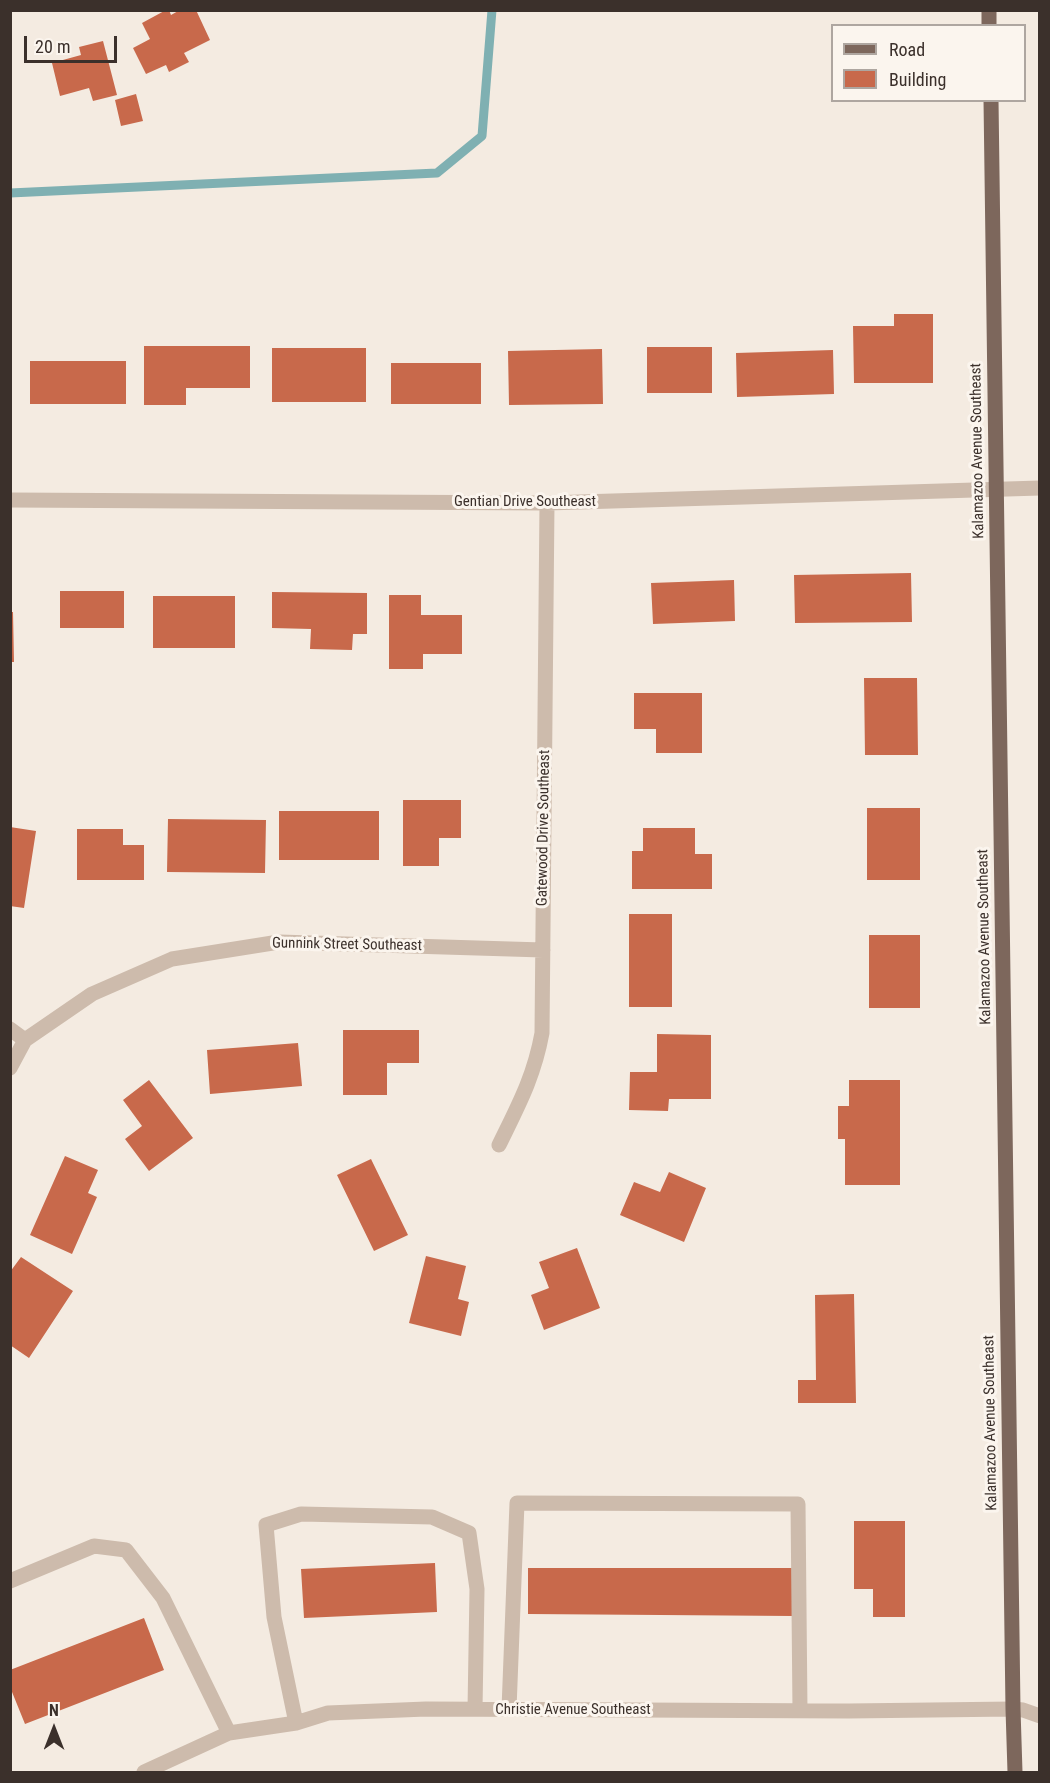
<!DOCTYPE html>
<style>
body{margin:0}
#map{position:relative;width:1050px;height:1783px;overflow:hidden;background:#f4ebe1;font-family:"Roboto Condensed",sans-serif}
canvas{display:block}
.frame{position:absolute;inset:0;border:12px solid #3b302b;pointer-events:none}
.legend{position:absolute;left:831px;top:24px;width:195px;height:78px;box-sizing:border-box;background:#fbf5ee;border:2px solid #aea6a0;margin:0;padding:8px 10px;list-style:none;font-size:18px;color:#3b302b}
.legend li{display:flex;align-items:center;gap:12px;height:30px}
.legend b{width:30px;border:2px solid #aea6a0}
.north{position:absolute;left:24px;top:1699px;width:60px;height:60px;-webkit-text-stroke:4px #fbf5ee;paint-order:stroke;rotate:0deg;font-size:16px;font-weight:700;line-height:24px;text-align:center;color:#3b302b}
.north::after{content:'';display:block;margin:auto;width:21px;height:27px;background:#3b302b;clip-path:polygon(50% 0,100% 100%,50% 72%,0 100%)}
.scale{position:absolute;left:24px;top:36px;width:93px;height:27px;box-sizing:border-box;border:3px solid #3b302b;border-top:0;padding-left:8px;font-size:18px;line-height:21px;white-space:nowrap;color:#3b302b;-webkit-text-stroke:4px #fbf5ee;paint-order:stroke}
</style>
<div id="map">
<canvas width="1050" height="1783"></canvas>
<div class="frame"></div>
<ul class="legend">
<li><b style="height:8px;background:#7d675c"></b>Road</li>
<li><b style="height:16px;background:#c8694b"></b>Building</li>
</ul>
<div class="north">N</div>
<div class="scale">20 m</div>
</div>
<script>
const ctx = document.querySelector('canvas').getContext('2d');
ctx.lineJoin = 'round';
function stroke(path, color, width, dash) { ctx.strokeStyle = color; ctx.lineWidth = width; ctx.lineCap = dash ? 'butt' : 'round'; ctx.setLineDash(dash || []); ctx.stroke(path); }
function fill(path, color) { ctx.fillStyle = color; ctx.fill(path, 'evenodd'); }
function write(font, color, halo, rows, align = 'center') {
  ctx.font = font + ' "Roboto Condensed",sans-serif'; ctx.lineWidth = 6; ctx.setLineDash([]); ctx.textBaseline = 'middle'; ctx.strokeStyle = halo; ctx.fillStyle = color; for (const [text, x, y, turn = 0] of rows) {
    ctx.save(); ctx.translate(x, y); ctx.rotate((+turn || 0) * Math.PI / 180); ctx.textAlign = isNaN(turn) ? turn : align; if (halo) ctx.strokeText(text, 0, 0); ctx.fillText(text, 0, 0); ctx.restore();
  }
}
stroke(new Path2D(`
 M10 193 437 173 482 136 492 10`), '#7fb0b2', 9);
fill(new Path2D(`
 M166 10H169L171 15 180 10H196L210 40 184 53 189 62 169 72 166 65 146 74 133 48 150 39 142 23Z
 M103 41 117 95 93 101 89 88 60 96 52 63 81 55 79 47Z
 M136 94 143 121 121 126 115 100Z
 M894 314H933V383H854L853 326H894Z
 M144 346H250V388H186V405H144Z
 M647 347H712V393H647Z
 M272 348H366V402H272Z
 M602 349 603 404 509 405 508 351Z
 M833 350 834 394 737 397 736 353Z
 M30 361H126V404H30Z
 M391 363H481V404H391Z
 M911 573 912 622 795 623 794 575Z
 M734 580 735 621 653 624 651 583Z
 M60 591H124V628H60Z
 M272 592 367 593V634H353L352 650 310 649 311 629 272 628Z
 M389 595H421V615H462V654H423V669H389Z
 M153 596H235V648H153Z
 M10 612H13L14 662H10Z
 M864 678H917L918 755H865Z
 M634 693H702V753H656V729H634Z
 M403 800H461V838H439V866H403Z
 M867 808H920V880H867Z
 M279 811H379V860H279Z
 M168 819 266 820 265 873 167 872Z
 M10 827 36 831 24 908 10 906Z
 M643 828H695V854H712V889H632V851H643Z
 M77 829H123V845H144V880H77Z
 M629 914H672V1007H629Z
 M869 935H920V1008H869Z
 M343 1030H419V1063H387V1095H343Z
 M657 1034 711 1035V1099H669L668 1111 629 1110 630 1072H657Z
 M298 1043 302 1086 210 1094 207 1050Z
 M149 1080 193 1138 149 1171 125 1139 142 1126 123 1100Z
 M849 1080H900V1185H845V1139H838V1106H849Z
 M65 1156 98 1170 88 1193 97 1197 72 1254 30 1235Z
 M371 1159 408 1235 374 1251 337 1175Z
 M669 1172 706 1188 684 1242 620 1215 634 1182 660 1192Z
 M577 1248 600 1308 544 1330 531 1295 549 1288 539 1262Z
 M426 1256 466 1266 458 1299 469 1302 461 1336 409 1323Z
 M21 1257 73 1291 29 1358 10 1345V1298L12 1296 10 1295V1272Z
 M854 1294 856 1403H798V1380H816L815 1295Z
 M854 1521H905V1617H873V1589H854Z
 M435 1563 437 1612 304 1618 301 1569Z
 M528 1568H793V1616L528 1614Z
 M144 1618 164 1670 25 1724 10 1687V1670Z`), '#c8694b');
stroke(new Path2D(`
 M10 500 547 503 1040 488
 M10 1029 25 1040
 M10 1068 25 1040 92 994 172 959 279 942 543 950
 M499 1145C518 1106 534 1077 542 1033L547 503
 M10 1581 94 1546 126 1550 163 1598 229 1733
 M509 1709 517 1503 798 1504 800 1711
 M296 1723 274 1617 266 1525 301 1514 432 1517 469 1533 477 1589 475 1709
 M144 1772 229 1733 296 1723 328 1713 426 1709 849 1711 1013 1709 1023 1710 1040 1716`), '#cdbbac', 15);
stroke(new Path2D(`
 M989 10V26
 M991 100 1013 1709 1015 1772`), '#7d675c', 15);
write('15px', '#3b302b', '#fbf5ee', [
 ["Kalamazoo Avenue Southeast",978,451,-91],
 ["Gentian Drive Southeast",525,502],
 ["Gatewood Drive Southeast",544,828,-89],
 ["Kalamazoo Avenue Southeast",985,937,-91],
 ["Gunnink Street Southeast",347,945,1],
 ["Kalamazoo Avenue Southeast",991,1423,-91],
 ["Christie Avenue Southeast",573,1710]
]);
</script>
